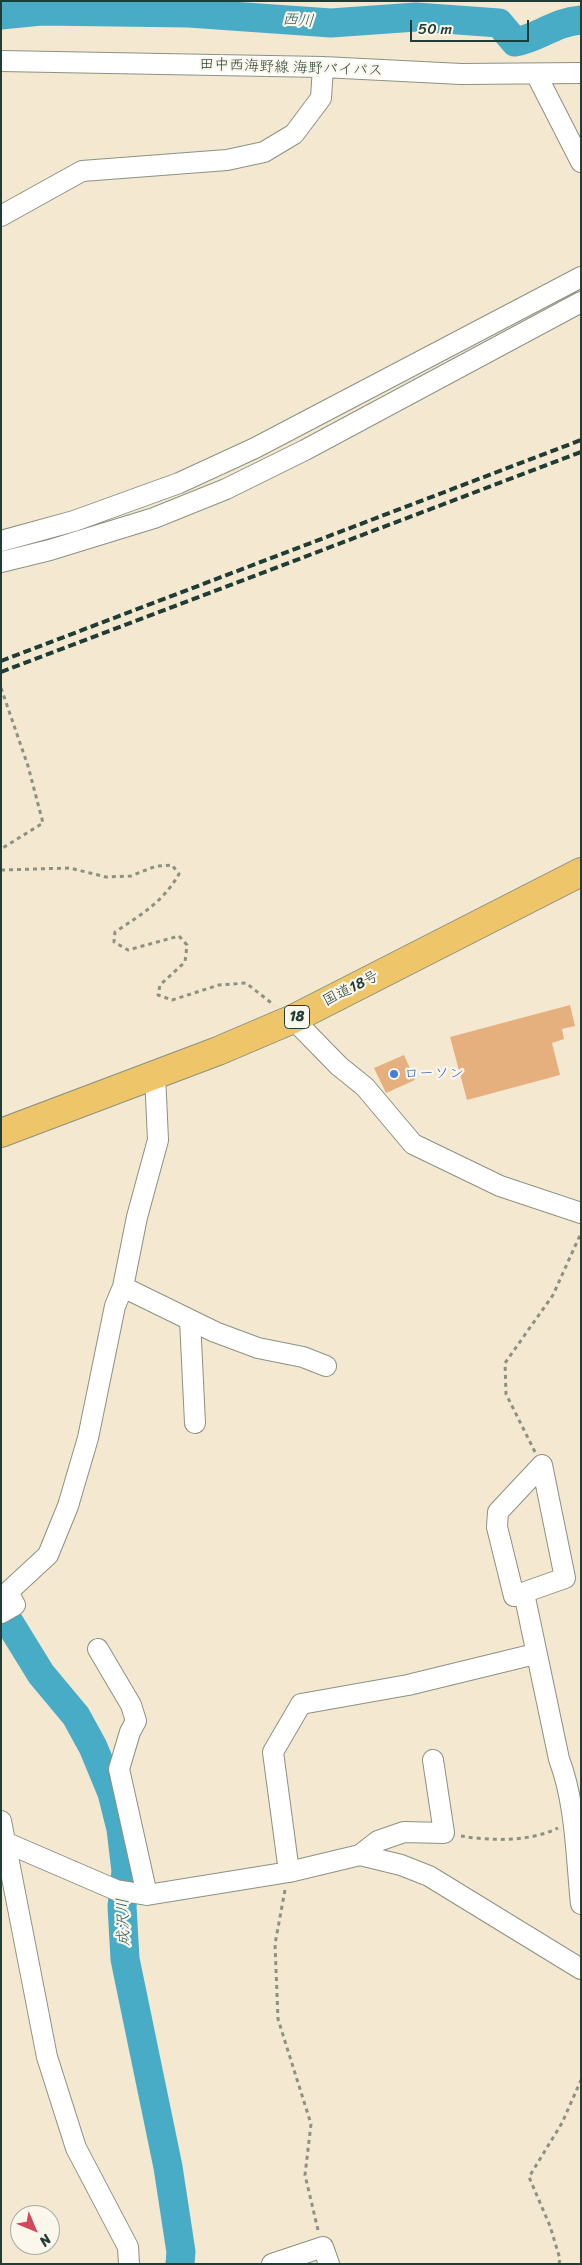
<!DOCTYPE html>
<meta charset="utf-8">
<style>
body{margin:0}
#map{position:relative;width:582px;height:2265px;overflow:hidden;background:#f5e8d1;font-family:Sriracha,sans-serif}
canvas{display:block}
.frame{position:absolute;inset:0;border:2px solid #1f3d34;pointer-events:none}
.north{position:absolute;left:10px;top:2205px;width:50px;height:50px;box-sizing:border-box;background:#fbf7ec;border:1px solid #a3ada2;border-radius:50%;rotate:135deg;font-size:14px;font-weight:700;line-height:20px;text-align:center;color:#1f3d34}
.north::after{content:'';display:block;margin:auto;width:18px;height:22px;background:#d1495b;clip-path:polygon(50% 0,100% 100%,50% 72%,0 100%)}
.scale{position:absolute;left:410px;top:20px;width:119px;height:22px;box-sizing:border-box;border:2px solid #1f3d34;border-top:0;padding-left:6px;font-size:15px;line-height:18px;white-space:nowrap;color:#1f3d34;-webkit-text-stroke:4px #fbf7ec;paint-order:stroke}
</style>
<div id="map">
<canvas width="582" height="2265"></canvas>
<div class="frame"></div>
<div class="north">N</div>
<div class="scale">50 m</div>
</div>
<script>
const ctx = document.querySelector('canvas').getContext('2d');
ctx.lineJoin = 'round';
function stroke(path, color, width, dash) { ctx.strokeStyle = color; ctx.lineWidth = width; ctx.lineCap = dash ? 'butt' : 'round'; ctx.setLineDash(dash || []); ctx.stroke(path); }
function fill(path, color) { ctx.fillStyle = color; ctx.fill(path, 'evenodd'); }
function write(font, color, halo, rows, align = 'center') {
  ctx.font = font + ' Sriracha,"Klee One",sans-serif'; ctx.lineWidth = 4.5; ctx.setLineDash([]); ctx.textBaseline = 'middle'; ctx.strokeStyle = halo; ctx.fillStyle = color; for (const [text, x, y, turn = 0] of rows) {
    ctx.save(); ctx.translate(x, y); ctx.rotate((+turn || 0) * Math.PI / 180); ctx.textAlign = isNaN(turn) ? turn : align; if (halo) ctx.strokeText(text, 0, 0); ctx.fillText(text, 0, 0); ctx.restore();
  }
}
stroke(new Path2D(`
 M1 15 41 11 189 13 331 23 416 17 499 23 515 42C539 38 554 22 581 20
 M1 1609 41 1674 76 1716 93 1747 112 1793 121 1829 126 1871 122 1906 125 1959 168 2167 181 2252 180 2264`), '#48acc7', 29);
fill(new Path2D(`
 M570 1005 575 1026 562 1029 564 1039 552 1043 560 1075 467 1100 450 1037Z
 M404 1055 415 1080 386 1093 374 1068Z`), '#e6b07e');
const minor = new Path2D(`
 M1 61 323 67 461 74 581 73
 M536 74 581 162
 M1 216 82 171 227 160 264 152 294 134 321 98 323 67
 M1 541 74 521 179 483 255 448 581 277
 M1 562 50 550 154 518 226 489 305 450 581 302
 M293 1019 339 1066 365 1087 413 1144 500 1186 581 1213
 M123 1287 215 1332 258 1348 303 1357 326 1366
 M190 1320 195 1423
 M542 1465 565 1578 514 1596 497 1527 498 1512Z
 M524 1593 559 1759C576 1804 576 1856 581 1904
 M1 1613 15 1605 8 1592 48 1555 68 1506 88 1438 115 1306 123 1287 137 1217 158 1140 155 1074
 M98 1649 131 1705 136 1721 130 1732 119 1769 147 1895
 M1 1821 47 2057 76 2148 128 2247 129 2264
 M7 1843 116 1890 147 1895 289 1872 360 1855 378 1841 404 1832 444 1833 433 1760
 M360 1855 401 1865 429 1876 581 1969
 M289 1872 273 1752 301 1704 408 1685 535 1654
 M272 2264 323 2247 329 2264`);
const highway = new Path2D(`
 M1 1133 218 1051 293 1019 581 872`);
stroke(minor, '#8a9282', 22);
stroke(highway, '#8a9282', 30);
stroke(new Path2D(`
 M1 688 28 766 43 823 1 849
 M1 870 70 868 106 877 131 876 156 866 172 865 179 874C163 902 142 914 115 932L114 942 128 950 179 936 187 945 185 962 160 985 158 995 172 1000 219 985 246 983 274 1005
 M535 1452 506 1394 505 1363 553 1295 581 1233
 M461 1836C491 1841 530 1842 558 1828
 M285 1890 275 1944 278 2019 311 2124 305 2175 318 2230
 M559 2264 560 2259 550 2226 529 2177 562 2123 581 2080`), '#8a9282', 3, [4, 4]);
stroke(minor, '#fff', 20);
stroke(highway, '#eec569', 28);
stroke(new Path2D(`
 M1 661 581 440
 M1 672 581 452`), '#1f3d34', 4, [8, 4]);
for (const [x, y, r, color] of [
 [394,1074,5,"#3f7fe0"]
]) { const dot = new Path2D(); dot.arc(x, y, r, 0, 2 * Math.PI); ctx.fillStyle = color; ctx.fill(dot); stroke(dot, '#fbf7ec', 2); }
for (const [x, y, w] of [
 [297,1017,25]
]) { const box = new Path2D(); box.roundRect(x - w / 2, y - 11.5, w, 23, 4); ctx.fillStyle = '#fbf7ec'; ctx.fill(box); stroke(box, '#1f3d34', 1); }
write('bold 14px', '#1f3d34', null, [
 ["18",297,1017]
]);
write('15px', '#1f3d34', '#fbf7ec', [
 ["田中西海野線 海野バイパス",291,68,2],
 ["国道18号",351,989,-27]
]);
write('15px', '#366cbe', '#fbf7ec', [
 ["ローソン",404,1074]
], 'left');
write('italic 16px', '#2b5e60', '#fbf7ec', [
 ["西川",298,21,4],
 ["成沢川",124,1922,-91]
]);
</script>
